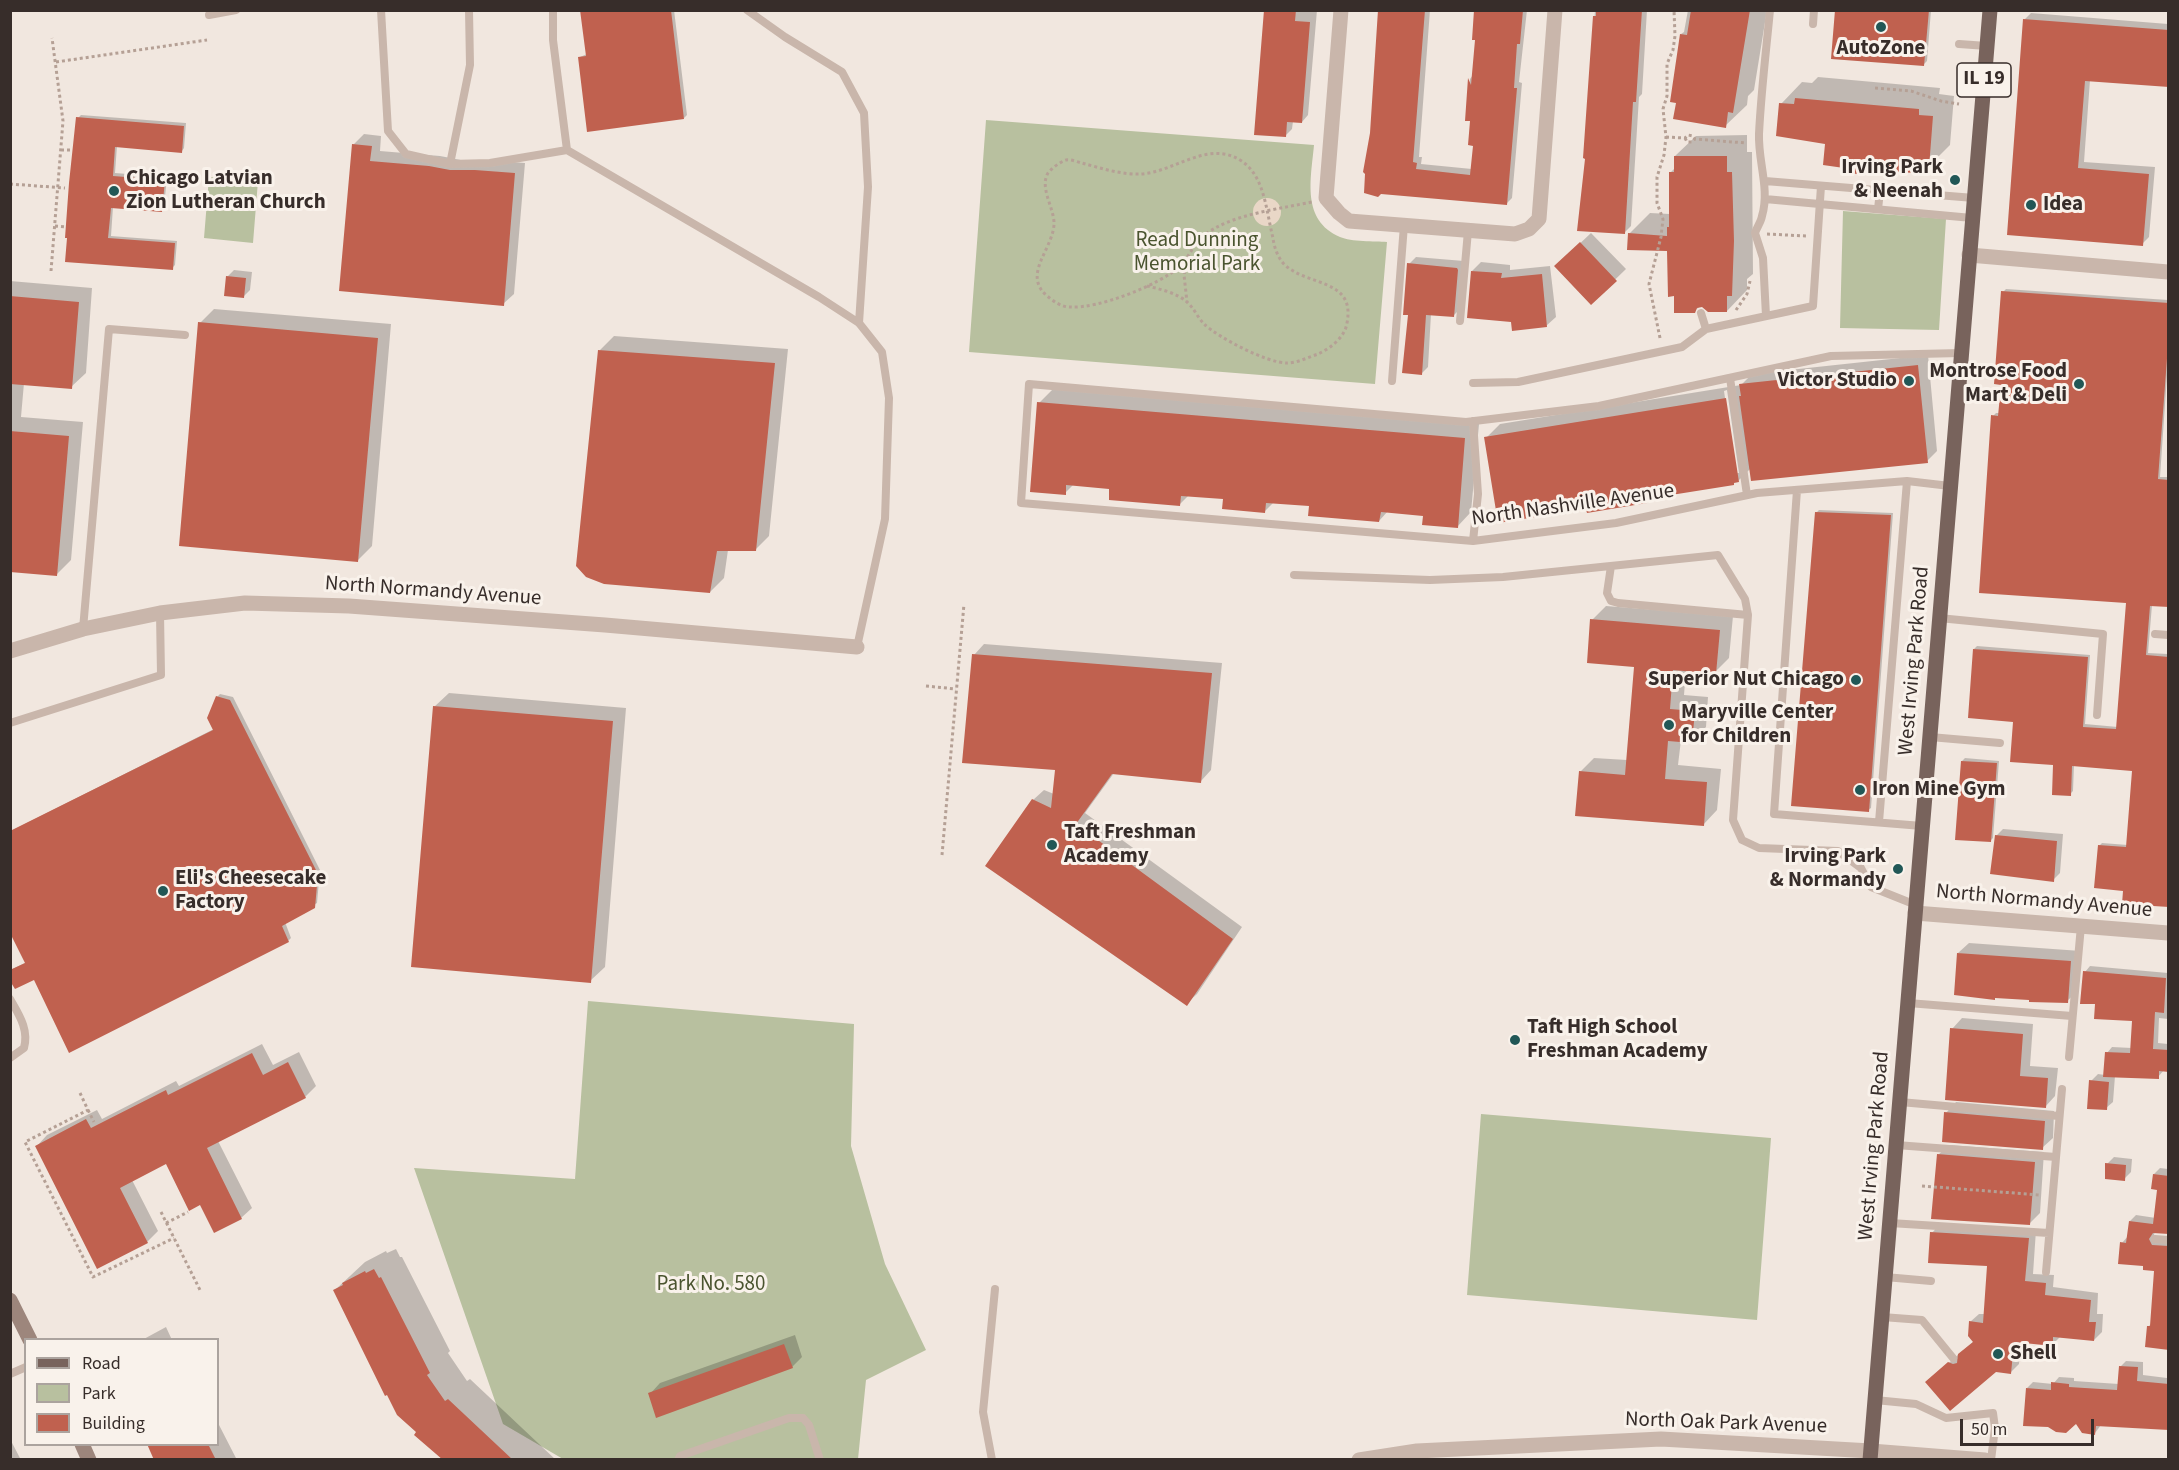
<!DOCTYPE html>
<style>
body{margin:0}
#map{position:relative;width:2179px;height:1470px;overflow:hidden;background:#f1e7df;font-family:"Source Sans 3",sans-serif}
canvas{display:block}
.frame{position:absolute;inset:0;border:12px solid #372d2a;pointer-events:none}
.legend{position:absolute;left:24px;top:1338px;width:195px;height:108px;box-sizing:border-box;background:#f9f2eb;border:2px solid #aba39e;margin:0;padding:8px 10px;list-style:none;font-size:18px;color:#372d2a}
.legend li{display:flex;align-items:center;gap:12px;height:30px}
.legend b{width:30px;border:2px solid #aba39e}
.scale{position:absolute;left:1960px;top:1419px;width:134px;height:27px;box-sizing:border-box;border:3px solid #372d2a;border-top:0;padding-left:8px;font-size:18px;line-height:21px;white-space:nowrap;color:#372d2a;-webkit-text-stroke:4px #f9f2eb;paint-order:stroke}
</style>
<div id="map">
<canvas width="2179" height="1470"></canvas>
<div class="frame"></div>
<ul class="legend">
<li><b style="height:8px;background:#78635c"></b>Road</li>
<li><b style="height:16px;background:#b8c09f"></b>Park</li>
<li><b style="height:16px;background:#c0614f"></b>Building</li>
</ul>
<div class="scale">50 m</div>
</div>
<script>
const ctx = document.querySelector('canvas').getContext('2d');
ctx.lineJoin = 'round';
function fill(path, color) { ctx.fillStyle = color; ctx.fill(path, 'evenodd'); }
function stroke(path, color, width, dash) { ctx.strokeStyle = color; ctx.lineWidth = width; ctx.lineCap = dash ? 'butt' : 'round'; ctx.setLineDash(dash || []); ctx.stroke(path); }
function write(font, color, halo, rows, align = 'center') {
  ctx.font = font + ' "Source Sans 3",sans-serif'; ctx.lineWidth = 6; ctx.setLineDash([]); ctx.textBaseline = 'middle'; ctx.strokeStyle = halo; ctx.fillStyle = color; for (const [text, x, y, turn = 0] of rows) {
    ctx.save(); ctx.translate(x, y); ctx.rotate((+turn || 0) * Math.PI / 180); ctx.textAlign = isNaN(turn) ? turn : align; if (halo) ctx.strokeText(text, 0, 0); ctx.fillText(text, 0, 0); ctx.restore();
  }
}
fill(new Path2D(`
 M986 120 1314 145C1311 179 1301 220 1340 237 1351 242 1375 241 1387 242L1375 384 969 352Z
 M209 177 258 181 253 243 204 238Z
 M1843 211 1946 219 1939 330 1840 328Z
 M588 1001 854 1024 851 1146 885 1264 926 1350 866 1380 858 1459H563L503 1424 414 1168 575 1179Z
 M1481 1114 1771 1138 1757 1320 1467 1295Z`), '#b8c09f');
fill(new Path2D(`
 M1253 212a14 14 0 1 1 28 0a14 14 0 1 1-28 0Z`), '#e9d7c7');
fill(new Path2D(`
 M582 10H674L687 115 684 118 580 57 587 54Z
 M1265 10H1317L1308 115 1302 122 1293 121 1292 129 1285 136Z
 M1380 10H1430L1419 157H1422L1421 164 1472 169 1474 144 1472 120H1467L1470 79 1473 75 1477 38 1475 10H1527L1519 82 1522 83 1512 198 1506 204 1380 192 1371 133Z
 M1595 10H1647L1642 94 1639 97 1631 226 1624 233 1586 157Z
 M1688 10H1767L1754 90 1748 96 1747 105 1725 126 1681 34 1684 32Z
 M1837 10H1931L1927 61 1924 64Z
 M2031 13 2168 24V85L2090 80 2084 162 2155 167 2149 237 2142 244 2009 233 2024 20Z
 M1818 77 1940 88 1939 94 1954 96 1950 145 1928 167 1918 166 1912 171 1863 167 1857 173 1846 167 1827 143 1781 104 1802 82 1812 83Z
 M81 115 186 123 184 148 182 151 117 146 115 173 167 177 164 207 161 210 113 207 111 236 177 241 175 265 172 268 67 260 78 118Z
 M364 134 381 136 380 151 440 156 461 160H486L525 163 514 294 503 304 353 145Z
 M1747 135V152H1752L1753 274 1747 279V290L1727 311 1702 305 1694 311 1675 295 1668 250 1629 234 1650 213 1670 214 1671 172 1675 168V156L1696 136Z
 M1591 233 1626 269 1591 303 1556 266Z
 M1416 257 1464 261 1460 309 1453 316 1431 314 1428 367 1421 374 1409 314V264Z
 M1481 262 1510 265V270L1550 266 1556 317 1546 326 1513 321 1472 271Z
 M234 270 252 272 250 290 243 297 227 277Z
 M10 281 92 288 86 373 71 387 24 383 21 417 83 422 71 560 57 574 10 570Z
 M2006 289 2168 300V361L2160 477H2168V606L2152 605 2148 653 2168 654V906L2124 889 2099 846 2102 843 2128 845 2134 770 2074 765 2073 791 2070 794 2054 763 2014 720 1974 649 1977 646 2090 655 2085 724 2118 727 2128 602 1993 416 1996 413H2000L2003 292Z
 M214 309 391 324 372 546 358 560 200 323Z
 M614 336 788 349 769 536 755 550H728L724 578 710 592 600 350Z
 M1928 355 1937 451 1927 461 1751 468 1738 481 1651 497 1646 502 1587 507 1486 438 1500 424 1741 385 1752 374ZM1727 390 1739 473H1736L1724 391Z
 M1053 389 1479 424 1471 512 1457 527 1425 515 1388 511 1379 521 1310 505 1274 502 1265 511 1224 498 1189 495 1180 504 1111 488 1074 484 1065 493 1039 403Z
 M1819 510 1893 513 1871 808 1868 810 1816 513Z
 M1606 606 1733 616 1729 658 1715 672 1686 670 1684 695 1708 697 1706 727 1692 741 1681 740 1678 765 1721 769 1717 810 1703 825 1580 772 1594 758 1627 760 1636 665 1592 620Z
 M984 644 1222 663 1211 770 1201 781 1114 773 1085 813 1242 927 1197 994 1186 1004 1033 800 1044 790 1054 794 1056 768 974 655Z
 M449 693 626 708 605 967 590 981 434 707Z
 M220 694 233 697 320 870 317 903 285 922 291 938 288 941 34 978 10 970 27 962 10 930V829L11 831 214 729 217 697Z
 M1965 758 1999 761 1993 838 1990 841 1962 761Z
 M2003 829 2063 834 2060 873 2053 880 1996 836Z
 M1969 943 2081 951 2078 991 2067 1001 1958 953Z
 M2090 966 2168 973V1019L2159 1018 2158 1043 2168 1044V1070H2164L2158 1077 2115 1076 2113 1102 2106 1108 2091 1081 2098 1074 2105 1075 2107 1053 2112 1047 2132 1048 2134 1020 2097 1003 2085 972Z
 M1962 1018 2033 1024 2030 1066 2058 1068 2055 1096 2045 1107 1952 1029Z
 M262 1044 273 1065 299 1052 316 1086 305 1097 218 1141 252 1208 241 1218 201 1203 167 1162 132 1180 158 1231 147 1242 37 1146 47 1135 97 1110 102 1119 176 1081 179 1086Z
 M1956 1102 2054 1111 2053 1138 2042 1148 1946 1113Z
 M1949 1145 2044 1152 2040 1213 2029 1224 1938 1155Z
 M2114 1157 2132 1159 2131 1172 2124 1179 2107 1164Z
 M2160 1168 2168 1169V1232L2155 1231 2154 1235 2160 1240H2168V1348L2148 1327 2151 1324 2156 1270 2145 1265 2122 1243 2128 1236 2130 1221 2136 1215 2156 1218 2159 1188 2154 1174Z
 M1940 1224 2036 1230 2033 1274 2054 1275 2053 1287 2098 1293 2097 1314H2103L2102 1332 2094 1340 2060 1337 2052 1345 2021 1341 2019 1364 2011 1372 1995 1371 1936 1374 1974 1341 1970 1322 1979 1314H1985L1988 1265 1932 1233Z
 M396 1249 400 1257H402L450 1351 448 1353 467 1381 470 1379 556 1460H443L418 1432 335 1290 365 1262 386 1251 387 1253Z
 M166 1327 172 1340H142Z
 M795 1335 802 1357 792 1367 650 1394 660 1383Z
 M2168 1360V1428L2101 1425 2095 1433 2027 1388 2033 1382 2053 1384 2059 1377 2074 1378V1381L2119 1384 2120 1367 2126 1361 2143 1362V1375L2167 1378Z
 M218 1423 237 1460H156L148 1444H218Z
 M10 1439 21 1460H10Z`), '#0003');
fill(new Path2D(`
 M580 10H671L684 119 587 132 578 57 586 56Z
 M1264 10H1296L1295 21 1310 22 1302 123 1287 122 1286 137 1254 135Z
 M1378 10H1425L1413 162 1417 163 1416 169 1470 175 1473 146 1468 145 1470 121H1465L1468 78 1471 85 1475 40H1472L1474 10H1523L1520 44H1517L1514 88H1517L1507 205 1381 194 1378 197 1364 193 1365 174 1363 172 1370 133Z
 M1596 10H1642L1636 102H1633L1625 234 1577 231 1585 159 1583 158 1593 16H1596Z
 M1691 10H1750L1733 113 1728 112 1726 128 1673 119 1676 103 1670 102 1680 34 1687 35Z
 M1835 10 1910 12 1929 10 1924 66 1831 59Z
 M2023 19 2169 30V87L2085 81 2078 168 2149 174 2143 246 2007 235Z
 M1795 98 1919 109V115L1933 116 1929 168 1913 167V173L1858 168V174L1844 173V168L1823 165 1825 144 1776 136 1779 103 1794 104Z
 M76 117 184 126 182 153 115 147 113 176 165 180 162 212 111 208 108 238 175 243 173 270 65 262 67 238H65L69 183Z
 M352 144 372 146 370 161 429 166 450 170H475L515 173 504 306 339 291Z
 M1674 156H1727V172H1732L1734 241 1732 296H1727V312H1708L1702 307 1697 308 1695 313H1674V296L1668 297 1667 251 1627 250 1628 233 1667 236V227H1669V172H1674Z
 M1580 242 1617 281 1591 305 1554 266Z
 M1407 263 1457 268 1458 270 1454 317 1426 315 1422 375 1402 373 1408 315H1403Z
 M1471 271 1502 273 1501 278 1542 274 1547 327 1512 331 1511 322 1467 318Z
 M226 276 246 278 244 298 224 296Z
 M2001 291 2169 303V332L2158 479 2169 480V607L2150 606 2146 655 2169 657V907L2122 904 2123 891 2094 888 2098 845 2126 847 2132 771 2072 766 2071 796 2052 795 2053 765 2010 762 2013 722 1968 718 1973 649 2088 657 2083 727 2116 729 2126 603 1979 593 1991 415 1998 416 2001 385 1994 384Z
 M10 296 79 302 72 389 10 384Z
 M198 322 378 338 358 562 179 546Z
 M598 350 775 363 756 551H717L710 593 604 584 586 577 576 566Z
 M1918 365 1928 463 1751 481 1739 396H1741L1739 384Z
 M1726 398 1739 482 1734 483V485L1646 499 1647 503 1587 513 1586 509 1498 523 1484 437Z
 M1037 402 1465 438 1458 528 1422 525 1423 516 1381 512 1379 522 1308 516 1309 506 1266 503 1265 513 1222 509 1223 499 1181 496 1180 506 1109 500V489L1066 485V495L1030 492Z
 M10 431 69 436 57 576 10 572Z
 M1815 512 1891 515 1869 812 1791 806Z
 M1590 619 1720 630 1716 674 1673 670 1670 709 1695 711 1692 743 1668 741 1665 779 1707 782 1704 826 1575 816 1579 771 1625 775 1634 667 1587 663Z
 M972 654 1212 673 1201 783 1112 774 1076 824 1233 939 1187 1006 985 866 1032 799 1051 808 1055 770 962 763Z
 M216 696 230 700 318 874 315 908 282 926 289 942 69 1053 34 980 15 989 10 981V970L25 963 10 933V831L213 730 207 718Z
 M433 706 613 721 591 983 411 967Z
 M1961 761 1997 763 1991 842 1955 840Z
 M1995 835 2057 841 2054 882 1990 874Z
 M1957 953 2071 961 2068 1003 2029 1002V1000L1995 998V1000L1954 995Z
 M2083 971 2166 978 2164 1013 2155 1012 2153 1049 2169 1050V1072L2159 1071V1079L2103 1077 2105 1052 2130 1053 2132 1021 2094 1019 2095 1004H2080Z
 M1950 1028 2023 1034 2020 1076 2048 1078 2046 1108 1945 1100Z
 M252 1053 263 1075 288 1062 306 1098 207 1148 242 1219 214 1233 200 1205 189 1211 166 1164 120 1188 148 1243 97 1269 35 1146 86 1119 91 1128 166 1090 168 1095Z
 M2089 1080 2109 1082 2107 1110 2087 1109Z
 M1944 1112 2045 1121 2043 1150 1942 1142Z
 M1937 1154 2035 1162 2030 1225 1931 1219Z
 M2105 1163 2126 1165 2125 1181 2105 1179Z
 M2153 1174 2169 1176V1234L2153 1233 2149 1239 2152 1245 2169 1246V1350L2145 1347 2147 1326H2150L2154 1271 2143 1270V1266L2118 1264 2120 1242 2126 1243 2129 1221 2153 1224 2157 1190 2151 1189Z
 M1930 1232 2029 1238 2025 1281 2046 1283 2045 1295 2091 1300 2089 1322H2096L2094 1341 2053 1337V1346L2014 1342 2011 1374 1996 1372 1950 1411 1925 1382 1948 1362 1953 1364 1957 1363 1958 1354 1973 1342 1968 1336 1969 1321 1983 1323 1987 1266 1928 1263Z
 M374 1269 379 1278 381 1277 430 1373 427 1375 445 1401 448 1399 513 1460H443L414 1435 416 1432 397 1415 387 1395 385 1396 333 1290 343 1285 342 1283 365 1271 366 1273Z
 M784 1344 793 1368 656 1418 648 1393Z
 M2119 1366 2138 1367 2137 1381 2169 1384V1430L2096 1426 2095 1435 2082 1433 2076 1424 2066 1433 2056 1432 2048 1427 2023 1426 2026 1388 2051 1390V1382L2069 1384V1387L2117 1390Z
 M147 1444H208L216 1460H154Z`), '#c0614f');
stroke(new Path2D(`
 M56 62 207 40
 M1875 88 1911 91 1941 101 1959 104
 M1666 137 1685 138 1688 135 1693 136 1695 139 1746 143
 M1685 138 1687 142H1692L1695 139
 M61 150H72
 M10 184 65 188
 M55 226 66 227
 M1767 234 1806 236
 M1187 259 1184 275 1187 302
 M51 271 63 121 52 38
 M1147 286C1160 289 1177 293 1187 302 1194 308 1198 318 1204 324 1219 338 1267 363 1287 363 1297 363 1309 357 1318 354 1331 348 1345 337 1347 323 1356 277 1305 287 1283 263 1277 256 1274 246 1273 238 1266 211 1265 175 1240 160 1208 140 1174 172 1141 174 1122 175 1100 168 1082 163 1077 162 1071 159 1066 160 1060 162 1052 168 1048 173 1039 188 1055 209 1054 225 1052 250 1023 274 1046 295 1053 301 1061 307 1070 307 1098 309 1160 285 1180 266 1187 259 1191 251 1196 243 1201 236 1210 231 1217 227 1244 213 1283 208 1312 202
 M1736 310 1747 294 1750 281
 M1660 338 1649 284 1661 237 1663 219 1657 203V177L1664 155 1666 137 1663 109 1667 96V64L1673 50 1675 36 1674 10
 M926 686 956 689
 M942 855 964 604
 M80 1093 88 1110 25 1142 93 1277 174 1238
 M88 1110 94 1122
 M1922 1186 2040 1195
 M161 1212 200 1290
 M166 1223 188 1212`), '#b5a095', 3, [3, 3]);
stroke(new Path2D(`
 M381 10 388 131 406 154 450 164 490 163 567 150
 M553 10V40L567 150 819 297 859 323 882 352 889 398 885 519 857 647
 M747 10 785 37 842 72 864 113 868 187 859 323
 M209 15 236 10
 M1813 24 1814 10
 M1959 44 1987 46
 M450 164 470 65 469 10
 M1765 181 1974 198
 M1765 199 1972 218
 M1878 209 1880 191
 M1701 313 1706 329
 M1766 316 1763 258 1755 233C1757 227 1761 222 1762 216 1770 189 1758 162 1759 134 1761 93 1766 52 1770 10
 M1460 321 1468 231
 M1730 378 1747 495
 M1392 381 1404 225
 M1473 383 1518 382 1682 347 1706 329 1813 306 1821 186
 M1473 421 1478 494 1473 541
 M1950 486 1907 481 1757 493 1616 523 1473 541 1021 503 1029 384 1466 422 1599 406 1831 356 1961 353
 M1797 490 1774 814 1922 826
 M1611 566 1607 593 1611 601 1618 603 1748 615
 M1294 575 1430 580 1503 577 1718 555 1745 599 1748 615 1733 820 1742 840 1759 848 1838 851 1861 868 1871 887 1916 905
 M1939 618 2103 634 2097 715
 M83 629 109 329 185 335
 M2155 634 2168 635
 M10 723 161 675 160 613
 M1930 737 2000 743
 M1879 822 1907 481
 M10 999C19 1015 29 1029 24 1048L10 1058
 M1908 1003 2072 1016
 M2069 1057 2081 926
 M1900 1102 2059 1116
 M1896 1145 2056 1157
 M1890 1223 2049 1233
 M2155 1239 2168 1240
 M2046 1272 2062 1089
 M1885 1277 1931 1281
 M1882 1317 1922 1320 1953 1358
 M10 1374 26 1367
 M1875 1400 1916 1404 1946 1418 1993 1413 1995 1428 1991 1460
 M678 1460 680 1456 789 1418H803L809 1425 820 1460
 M992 1460 983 1412 995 1289`), '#c9b6ab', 8);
stroke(new Path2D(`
 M1341 10 1326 198 1339 213 1349 221 1515 234 1529 229 1539 219 1555 10
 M1969 255 2168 272
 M10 651 83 629 160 613 245 603 349 606 605 625 857 647
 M1915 913 2168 933`), '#c9b6ab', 15);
stroke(new Path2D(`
 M1359 1460 1417 1451 1661 1439 1871 1451 1985 1460`), '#c9b6ab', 15);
stroke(new Path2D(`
 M10 1300 30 1340
 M82 1444 89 1460`), '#9d867c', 15);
stroke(new Path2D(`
 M1870 1460 1990 10`), '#78635c', 15);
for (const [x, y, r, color] of [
 [1881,27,6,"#215756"],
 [1955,180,6,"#215756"],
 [114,191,6,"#215756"],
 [2031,205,6,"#215756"],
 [1909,381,6,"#215756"],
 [2079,384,6,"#215756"],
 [1856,680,6,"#215756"],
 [1669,725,6,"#215756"],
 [1860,790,6,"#215756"],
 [1052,845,6,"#215756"],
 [1898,869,6,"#215756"],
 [163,891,6,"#215756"],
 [1515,1040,6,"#215756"],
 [1998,1354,6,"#215756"]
]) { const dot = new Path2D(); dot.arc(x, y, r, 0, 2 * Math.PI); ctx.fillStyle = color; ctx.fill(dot); stroke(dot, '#f9f2eb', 2); }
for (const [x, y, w] of [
 [1984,80,54]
]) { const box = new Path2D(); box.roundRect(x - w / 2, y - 17, w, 34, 4.5); ctx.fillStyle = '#f9f2eb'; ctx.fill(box); stroke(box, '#372d2a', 1.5); }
write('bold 20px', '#372d2a', null, [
 ["IL 19",1984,80]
]);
write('bold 21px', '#372d2a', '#f9f2eb', [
 ["AutoZone",1881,49,"center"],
 ["Irving Park",1943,168,"right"],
 ["& Neenah",1943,192,"right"],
 ["Chicago Latvian",126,179],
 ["Zion Lutheran Church",126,203],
 ["Idea",2043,205],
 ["Montrose Food",2067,372,"right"],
 ["Mart & Deli",2067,396,"right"],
 ["Victor Studio",1897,381,"right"],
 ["Superior Nut Chicago",1844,680,"right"],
 ["Maryville Center",1681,713],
 ["for Children",1681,737],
 ["Iron Mine Gym",1872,790],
 ["Taft Freshman",1064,833],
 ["Academy",1064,857],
 ["Irving Park",1886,857,"right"],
 ["& Normandy",1886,881,"right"],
 ["Eli's Cheesecake",175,879],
 ["Factory",175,903],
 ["Taft High School",1527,1028],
 ["Freshman Academy",1527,1052],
 ["Shell",2010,1354]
], 'left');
write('21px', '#4a542f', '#f9f2eb', [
 ["Read Dunning",1197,241],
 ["Memorial Park",1197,265],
 ["Park No. 580",711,1285]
]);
write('21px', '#372d2a', '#f9f2eb', [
 ["North Nashville Avenue",1573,506,-8],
 ["North Normandy Avenue",433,592,4],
 ["West Irving Park Road",1915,661,-85],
 ["North Normandy Avenue",2044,902,5],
 ["West Irving Park Road",1875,1146,-85],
 ["North Oak Park Avenue",1726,1424,2]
]);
</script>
